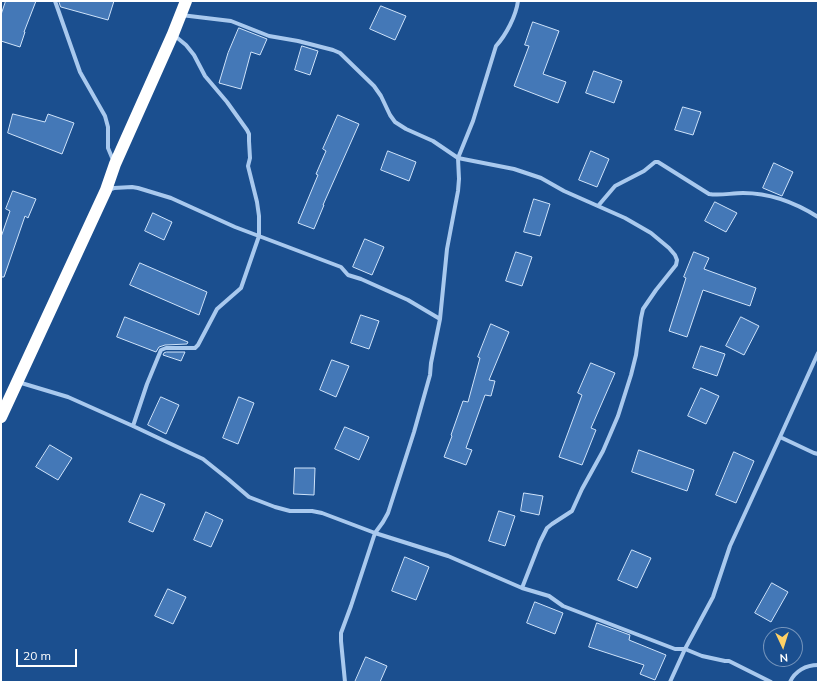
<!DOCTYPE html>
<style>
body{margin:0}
#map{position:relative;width:819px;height:683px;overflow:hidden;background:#1b4f8f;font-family:Mulish,sans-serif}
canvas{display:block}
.frame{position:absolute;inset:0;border:2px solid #fff;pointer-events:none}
.north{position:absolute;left:763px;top:627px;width:40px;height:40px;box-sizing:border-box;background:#1b4f8f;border:1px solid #7695bc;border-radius:50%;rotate:176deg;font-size:11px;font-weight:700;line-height:16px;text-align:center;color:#fff}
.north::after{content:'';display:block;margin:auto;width:14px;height:18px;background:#ffd166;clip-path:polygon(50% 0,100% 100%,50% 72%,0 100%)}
.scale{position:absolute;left:16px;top:649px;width:61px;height:18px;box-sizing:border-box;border:2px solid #fff;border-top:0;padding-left:5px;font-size:12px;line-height:14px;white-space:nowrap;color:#fff;-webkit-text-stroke:3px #1b4f8f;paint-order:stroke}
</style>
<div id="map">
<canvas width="819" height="683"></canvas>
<div class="frame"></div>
<div class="north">N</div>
<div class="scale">20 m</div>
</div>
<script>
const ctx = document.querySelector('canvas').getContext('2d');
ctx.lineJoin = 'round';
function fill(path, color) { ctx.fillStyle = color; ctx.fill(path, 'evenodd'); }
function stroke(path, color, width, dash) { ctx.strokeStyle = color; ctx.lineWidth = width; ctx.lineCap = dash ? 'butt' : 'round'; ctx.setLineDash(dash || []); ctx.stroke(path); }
const building = new Path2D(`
 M6 1H36L24 32H25L20 47 1 41V15Z
 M59 1H114L108 20 61 7Z
 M381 6 406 16 395 40 370 29Z
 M533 22 559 31 543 74 566 82 558 103 514 86 529 46 525 45Z
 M239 28 267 39 260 55 251 52 241 89 219 83 228 53Z
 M302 46 318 51 310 75 295 70Z
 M594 71 622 81 614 103 586 93Z
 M683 107 701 112 693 135 675 130Z
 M13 114 45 122 48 114 74 123 62 154 8 133Z
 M338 115 359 124 323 205H324L314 229 298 223 318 175 316 174 326 151 323 149Z
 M388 151 416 162 409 181 381 170Z
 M591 151 609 159 597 187 579 180Z
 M774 163 793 172 782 196 763 188Z
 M13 191 36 199 28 218 25 216 4 277H1V237L10 211 6 209Z
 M534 199 550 204 540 236 524 232Z
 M715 202 737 213 726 232 705 221Z
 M153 213 172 222 164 240 145 231Z
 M365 239 384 247 372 275 353 267Z
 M516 252 532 257 522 286 506 281Z
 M694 252 709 258 704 269 756 288 750 306 703 290 687 337 669 331 686 278 684 277Z
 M140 263 207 292 199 315 130 285Z
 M361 315 379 321 369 349 351 343Z
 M125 317 188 342 187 344 165 345 159 347 156 352 117 337Z
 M741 317 759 326 744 355 726 346Z
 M491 324 509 332 489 380 495 381 491 396 485 395 466 448 472 450 466 465 444 457 452 436 451 435 463 401 468 402 480 358 478 357Z
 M701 346 725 354 717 376 693 368Z
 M167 352H185L181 361 163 355 164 353Z
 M332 360 349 366 336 397 320 390Z
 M591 363 615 373 591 428 596 430 582 465 559 457 582 395 578 393Z
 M701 388 719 396 706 424 688 416Z
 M161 397 179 405 166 434 148 425Z
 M239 397 254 403 238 444 223 438Z
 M345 427 369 437 359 460 335 449Z
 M50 445 72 458 58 480 36 467Z
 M639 450 694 470 687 491 632 472Z
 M734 452 754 461 736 503 716 495Z
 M295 468H315L314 495 294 494Z
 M524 493 543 496 539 515 521 511Z
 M141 494 165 504 153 532 129 522Z
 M499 511 515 516 505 546 489 541Z
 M206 512 223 520 211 547 194 540Z
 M632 550 651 558 637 588 618 580Z
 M405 557 429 567 416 600 392 591Z
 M772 583 788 592 771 622 755 613Z
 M168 589 186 597 173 624 155 616Z
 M535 602 563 613 555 634 527 623Z
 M597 623 630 635 629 640 666 655 655 680 640 674 644 665 589 647Z
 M366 657 387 666 380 682H355Z`);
fill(building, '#4478b7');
stroke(building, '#cfe3fa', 1);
stroke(new Path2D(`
 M55 1 80 72 105 116 108 127V148L113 160
 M181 15 231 21 269 36 298 41 333 50 340 53 374 86 381 96 390 115 395 122 406 129 433 141 458 158 514 169 541 178 564 191 625 218 651 233 669 248 675 255 677 260 676 265 656 290 643 309 641 318 636 355 631 375 618 416 603 451 582 489 572 511 552 524 547 528 540 542 522 588
 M108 190 114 188 132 187 138 188 171 198 235 227 341 267 348 275 361 279 408 300 440 319
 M598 206 615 186 644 171 655 162H658L709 194C720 196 731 193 743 193 769 193 796 203 818 217
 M18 382 68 397 133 426 203 459 228 479 249 497 275 507 290 511H312L322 513 375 533 448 556 522 588 549 596 563 606 675 649H685L702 656 725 661H729L771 682
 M133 426 147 384 161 350 166 348H195L198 345 217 309 241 288 259 236V216L257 202 248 166 250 158 249 141V134L247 130 227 102 205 76 194 55 186 45 175 36
 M780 437 814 453 818 454
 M345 682 341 641V633L351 606 375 533 383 522 388 513 414 432 430 375 431 363 440 319 447 249 458 191 459 179 458 158 473 121 496 46C506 35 516 16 518 1
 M670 682 685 649 713 597 730 546 780 437 818 353
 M790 682C795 671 806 665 818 665`), '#a9c9ee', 4);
stroke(new Path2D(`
 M1 417 106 190 115 164 173 34 186 1`), '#fff', 12);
</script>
